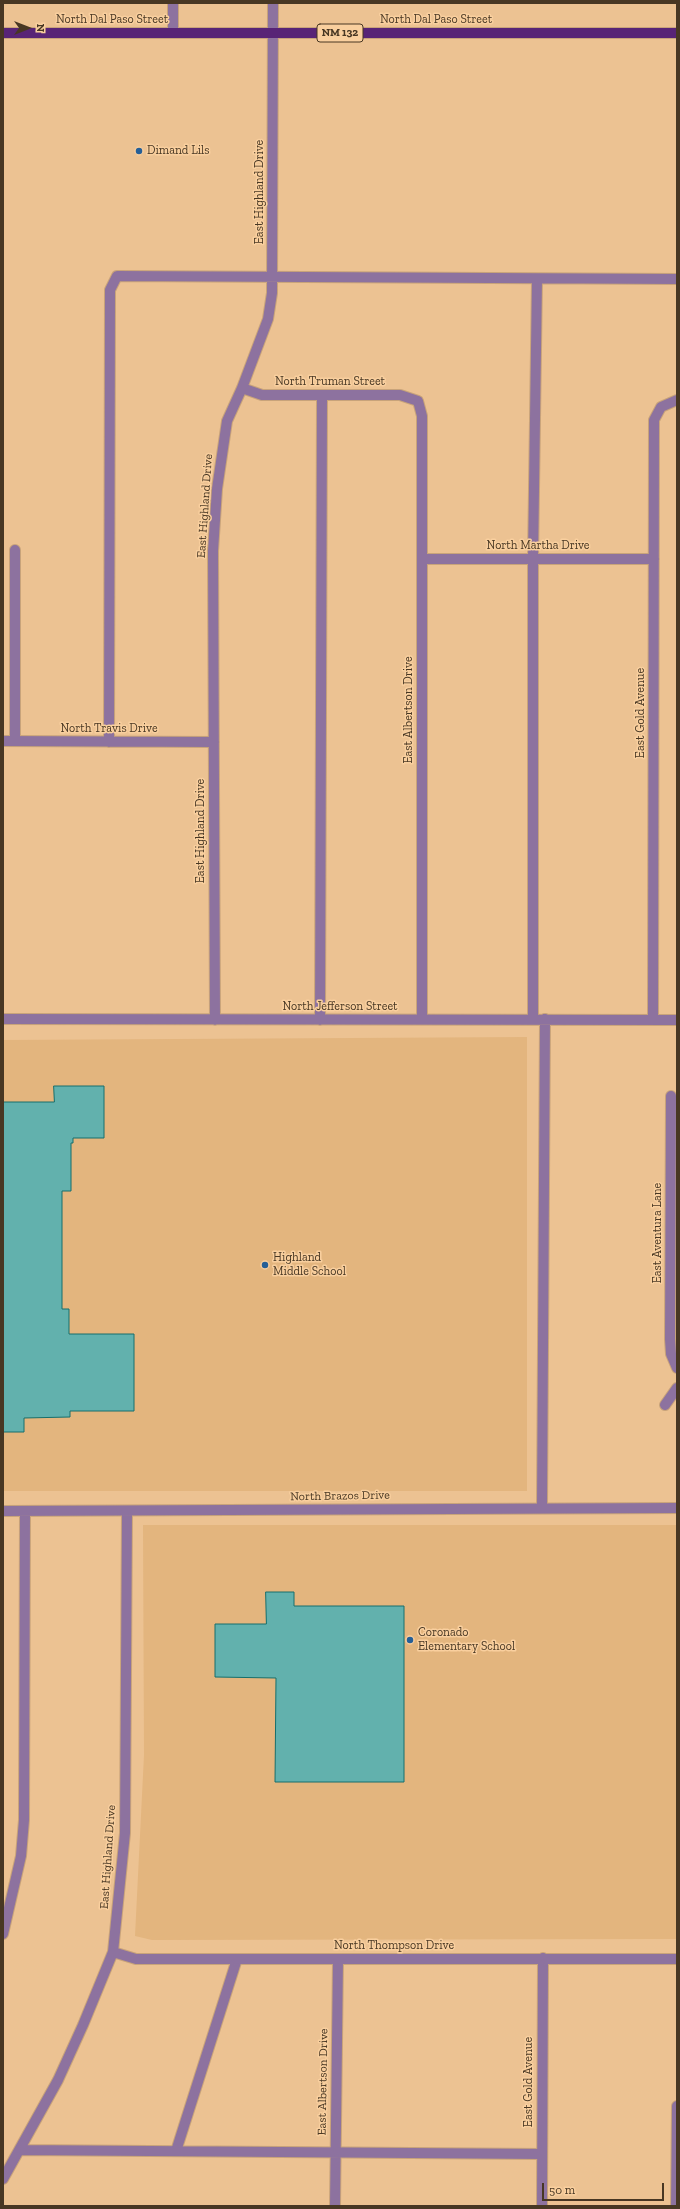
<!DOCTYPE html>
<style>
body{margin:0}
#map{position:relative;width:680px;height:2209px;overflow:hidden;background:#ecc292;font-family:"Zilla Slab",serif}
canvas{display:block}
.frame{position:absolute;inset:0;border:4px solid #483723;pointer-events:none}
.north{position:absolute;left:8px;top:8px;width:40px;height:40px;-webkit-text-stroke:3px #f9cf9e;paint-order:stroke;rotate:90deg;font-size:11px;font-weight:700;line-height:16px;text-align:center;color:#483723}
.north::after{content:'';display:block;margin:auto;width:14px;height:18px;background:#483723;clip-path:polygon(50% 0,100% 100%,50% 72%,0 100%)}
.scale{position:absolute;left:542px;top:2183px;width:122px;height:18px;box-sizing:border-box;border:2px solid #483723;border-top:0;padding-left:5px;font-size:12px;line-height:14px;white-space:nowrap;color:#483723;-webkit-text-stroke:3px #f9cf9e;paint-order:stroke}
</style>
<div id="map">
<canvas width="680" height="2209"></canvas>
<div class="frame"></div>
<div class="north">N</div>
<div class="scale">50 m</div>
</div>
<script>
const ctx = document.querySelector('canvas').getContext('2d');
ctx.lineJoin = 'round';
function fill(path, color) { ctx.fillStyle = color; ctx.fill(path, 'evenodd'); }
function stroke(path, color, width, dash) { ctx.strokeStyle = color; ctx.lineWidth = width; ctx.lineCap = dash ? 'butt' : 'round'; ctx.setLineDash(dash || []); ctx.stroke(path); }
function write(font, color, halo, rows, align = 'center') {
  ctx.font = font + ' "Zilla Slab",serif'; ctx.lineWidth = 3; ctx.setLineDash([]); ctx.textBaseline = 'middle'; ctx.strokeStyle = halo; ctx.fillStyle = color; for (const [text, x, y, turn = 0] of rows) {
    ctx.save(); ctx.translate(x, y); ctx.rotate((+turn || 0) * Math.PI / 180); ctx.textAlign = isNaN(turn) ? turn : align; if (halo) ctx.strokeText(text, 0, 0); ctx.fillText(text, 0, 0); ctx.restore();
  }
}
fill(new Path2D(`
 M527 1037V1491H3V1040Z
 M143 1525H677V1939L152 1940 135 1936 144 1755Z`), '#e3b57e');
const building = new Path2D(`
 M54 1086H104V1138H73V1143H71V1191H62V1309H69V1334H134V1411H70V1417L24 1418V1432H3V1102H54Z
 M266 1592H294V1606H404V1782H275L276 1678 215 1677V1624H266Z`);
fill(building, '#62b1ad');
stroke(building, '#166f6c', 1);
const minor = new Path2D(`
 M173 3V33
 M242 388 262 395H400L418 401 422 416V1019
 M422 559H654
 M3 741 214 742
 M15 741V550
 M109 742 110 290 117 276 677 279
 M3 1019 677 1020
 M533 1019V559L537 279
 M215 1020 213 551 217 489 227 421 242 388 268 319 272 293 273 3
 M320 1020 322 395
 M653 1020 654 420 661 407 677 400
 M671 1096 670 1339 671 1354 677 1368
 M665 1405 677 1388
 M542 1507 545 1019
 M3 1511 677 1508
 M3 1934 21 1856 24 1820 25 1511
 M113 1952 136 1959H677
 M19 2150 542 2154
 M176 2151 237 1959
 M3 2179 58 2080 83 2025 113 1952 125 1833 127 1511
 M335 2206 338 1959
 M542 2206 543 1958
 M676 2206 677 2106`);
const major = new Path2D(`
 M3 33H677`);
stroke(minor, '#c8a37a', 12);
stroke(major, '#c8a37a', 12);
stroke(minor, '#8d729f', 10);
stroke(major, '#582476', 10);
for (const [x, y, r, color] of [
 [139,151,4,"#265f97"],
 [265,1265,4,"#265f97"],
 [410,1640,4,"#265f97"]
]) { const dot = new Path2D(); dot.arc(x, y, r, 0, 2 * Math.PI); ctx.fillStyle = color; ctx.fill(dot); stroke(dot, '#f9cf9e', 1.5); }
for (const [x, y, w] of [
 [340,33,46]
]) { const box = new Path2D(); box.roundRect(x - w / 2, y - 9, w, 18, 3); ctx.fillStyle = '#f9cf9e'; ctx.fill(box); stroke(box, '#483723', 1); }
write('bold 11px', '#483723', null, [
 ["NM 132",340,33]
]);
write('12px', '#483723', '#f9cf9e', [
 ["North Dal Paso Street",112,20],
 ["North Dal Paso Street",436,20],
 ["East Highland Drive",260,192,-90],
 ["North Truman Street",330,382],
 ["East Highland Drive",205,506,-86],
 ["North Martha Drive",538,546],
 ["East Albertson Drive",409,710,-90],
 ["East Gold Avenue",641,713,-90],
 ["North Travis Drive",109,729],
 ["East Highland Drive",201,831,-90],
 ["North Jefferson Street",340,1007],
 ["East Aventura Lane",658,1233,-90],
 ["North Brazos Drive",340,1496,-1],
 ["East Highland Drive",108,1857,-86],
 ["North Thompson Drive",394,1946],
 ["East Albertson Drive",323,2082,-89],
 ["East Gold Avenue",529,2082,-90]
]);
write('12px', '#483723', '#f9cf9e', [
 ["Dimand Lils",147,151],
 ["Highland",273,1258],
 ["Middle School",273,1272],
 ["Coronado",418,1633],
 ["Elementary School",418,1647]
], 'left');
</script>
